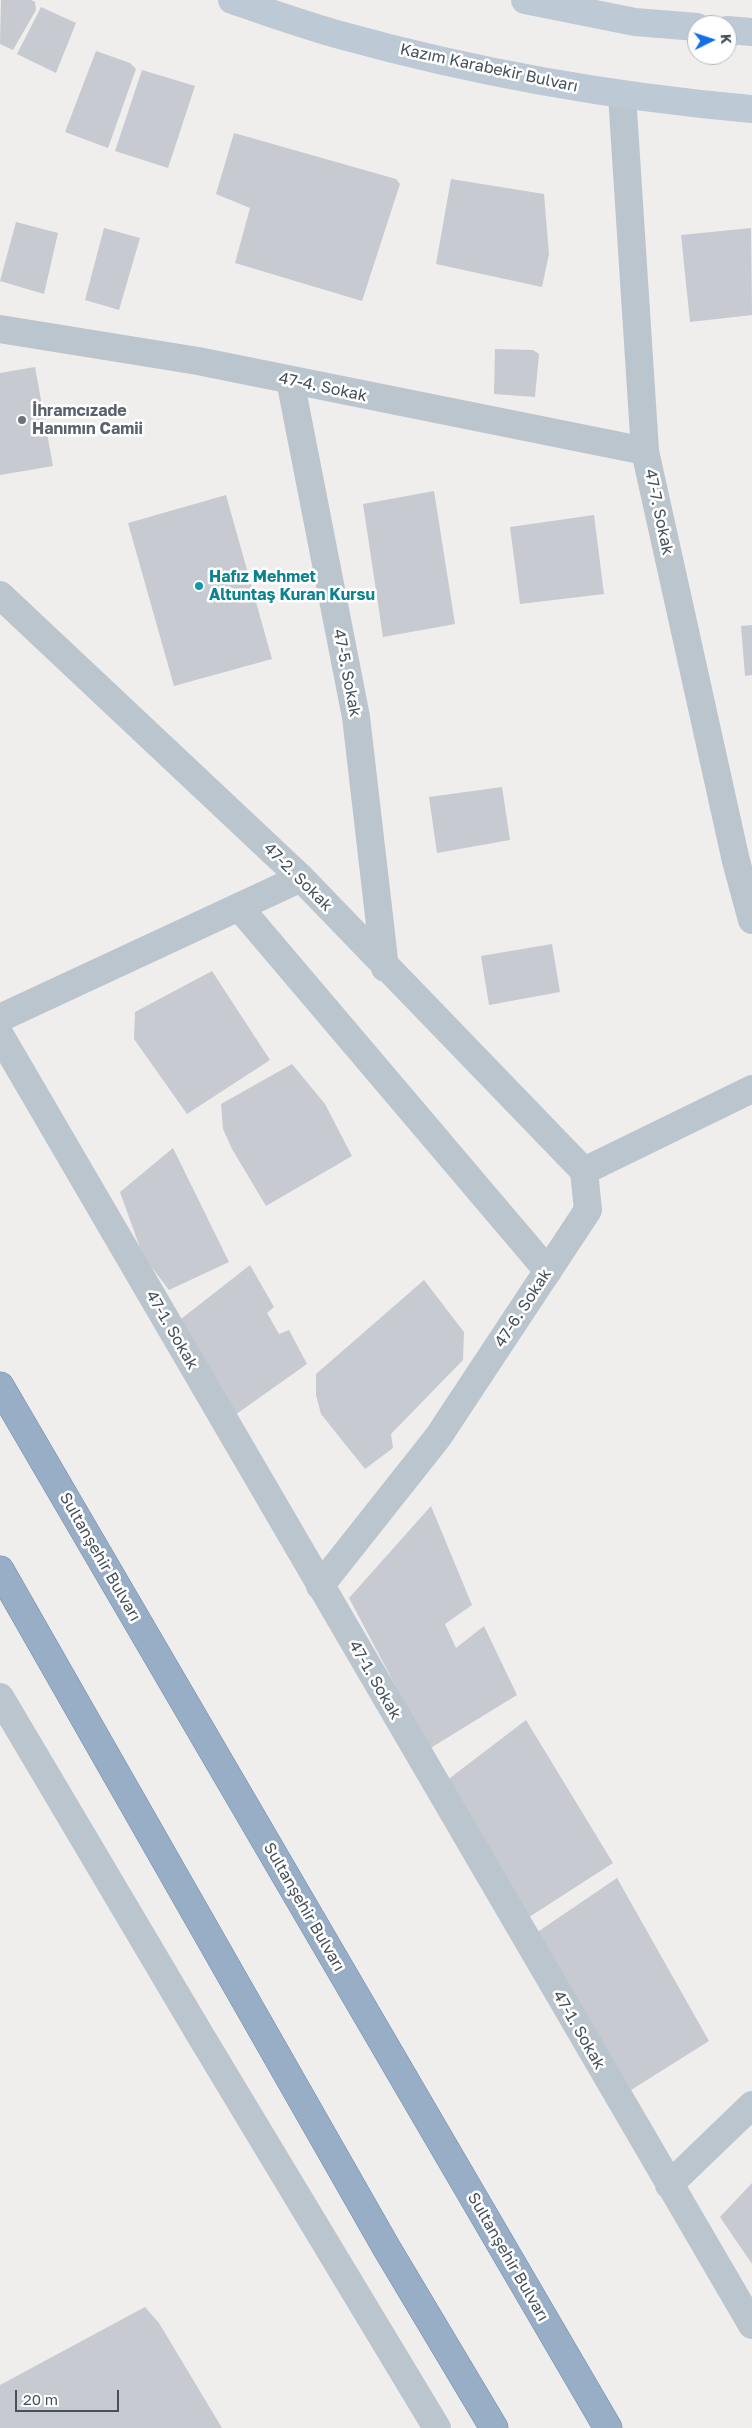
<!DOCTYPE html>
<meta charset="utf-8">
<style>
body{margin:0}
#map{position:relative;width:752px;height:2428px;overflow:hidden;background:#f0eded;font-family:"Golos Text",sans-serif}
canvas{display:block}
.north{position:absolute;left:687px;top:15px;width:50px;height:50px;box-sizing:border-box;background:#fff;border:1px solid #b5b9bd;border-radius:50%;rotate:86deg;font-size:14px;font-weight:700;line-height:20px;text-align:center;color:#45515b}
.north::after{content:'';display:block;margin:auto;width:18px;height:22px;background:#1270e6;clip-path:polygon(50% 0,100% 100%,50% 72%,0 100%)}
.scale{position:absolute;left:15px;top:2390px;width:104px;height:22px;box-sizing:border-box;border:2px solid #45515b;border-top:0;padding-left:6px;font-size:15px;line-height:18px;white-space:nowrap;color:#45515b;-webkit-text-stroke:4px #fff;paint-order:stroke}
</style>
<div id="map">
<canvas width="752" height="2428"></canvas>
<div class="north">K</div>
<div class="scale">20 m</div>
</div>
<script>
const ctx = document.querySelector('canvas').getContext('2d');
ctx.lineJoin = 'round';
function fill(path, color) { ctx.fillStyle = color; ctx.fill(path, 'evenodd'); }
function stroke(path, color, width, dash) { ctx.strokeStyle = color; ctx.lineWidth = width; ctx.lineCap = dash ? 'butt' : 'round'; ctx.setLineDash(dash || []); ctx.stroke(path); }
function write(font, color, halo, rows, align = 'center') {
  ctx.font = font + ' "Golos Text",sans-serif'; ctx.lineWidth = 5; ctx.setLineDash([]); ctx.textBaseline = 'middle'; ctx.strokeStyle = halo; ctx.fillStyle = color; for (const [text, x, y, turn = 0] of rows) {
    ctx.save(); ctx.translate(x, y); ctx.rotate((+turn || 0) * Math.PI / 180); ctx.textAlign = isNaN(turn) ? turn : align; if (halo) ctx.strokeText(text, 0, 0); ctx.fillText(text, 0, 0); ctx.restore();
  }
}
fill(new Path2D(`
 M1 0H31L35 2 36 10 13 50 0 44Z
 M41 7 76 23 56 73 17 54Z
 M96 51 130 63 136 69 108 148 65 132Z
 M142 70 195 86 168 168 115 151Z
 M234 133 396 179 400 184 362 301 235 263 250 208 216 194Z
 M451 179 544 194 549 254 542 287 436 264Z
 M16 222 58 233 44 294 0 281Z
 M104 228 140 238 119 310 85 300Z
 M751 228 752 315 690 322 681 235Z
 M495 349 533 350 539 354 535 397 494 394Z
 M35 367 53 466 0 475V373Z
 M434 491 455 624 383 637 363 504Z
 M226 495 272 659 174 686 128 523Z
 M594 515 604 594 520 604 510 527Z
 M752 625V675L745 676 741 626Z
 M502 787 510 840 437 853 429 797Z
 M552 944 560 992 489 1005 481 956Z
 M212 971 270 1060 187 1114 134 1039 135 1012Z
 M292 1064 325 1104 352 1156 266 1206 232 1149 223 1129 221 1104Z
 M173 1148 229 1262 169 1290 143 1256 120 1192Z
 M250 1265 274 1307 267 1313 279 1334 289 1330 307 1364 235 1415 181 1319Z
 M424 1280 464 1332 463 1360 391 1434 393 1448 365 1469 321 1414 316 1395V1374Z
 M431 1506 472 1605 445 1624 456 1648 484 1626 517 1695 429 1749 349 1598Z
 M526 1720 613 1863 523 1921 446 1781Z
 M617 1878 709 2041 631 2090 536 1933Z
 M752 2183V2264L720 2217Z
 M145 2307 159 2323 222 2428H0V2385Z`), '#c7cad0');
const trunk = new Path2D(`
 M0 1386 608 2428
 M0 1570 386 2247 494 2428`);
stroke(trunk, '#6e8baa', 29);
stroke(new Path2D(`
 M622 95 645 451 736 861 752 920
 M0 329 198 361 645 451
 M290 380 356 717 385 968
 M0 595 301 878 584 1171
 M239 907 548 1271
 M0 1018 301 878
 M0 1035 752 2325
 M320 1586 438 1437 588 1210 584 1171 752 1089
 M669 2185 752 2105`), '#bbc5cd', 28);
stroke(new Path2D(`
 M0 1697 199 2033 437 2428`), '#bbc5cd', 28);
stroke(new Path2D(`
 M232 0C268 12 304 25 340 35 473 72 615 97 752 109
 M525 0 635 22 697 27
 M727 30 752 32`), '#bdc9d5', 28);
stroke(trunk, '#98aec6', 28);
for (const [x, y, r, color] of [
 [22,420,5,"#6b7280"],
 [199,586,5,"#0f9aa8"]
]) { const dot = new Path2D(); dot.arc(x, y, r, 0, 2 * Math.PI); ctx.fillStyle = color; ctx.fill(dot); stroke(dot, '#fff', 2); }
write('16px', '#45515b', '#fff', [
 ["Kazım Karabekir Bulvarı",489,68,12],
 ["47-4. Sokak",323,387,12],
 ["47-7. Sokak",659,512,78],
 ["47-5. Sokak",347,673,79],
 ["47-2. Sokak",298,877,45],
 ["47-6. Sokak",523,1308,-57],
 ["47-1. Sokak",172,1330,60],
 ["Sultanşehir Bulvarı",100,1557,60],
 ["47-1. Sokak",375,1680,60],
 ["Sultanşehir Bulvarı",304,1907,60],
 ["47-1. Sokak",579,2030,60],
 ["Sultanşehir Bulvarı",508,2257,60]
]);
write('bold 16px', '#5b616d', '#fff', [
 ["İhramcızade",32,411],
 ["Hanımın Camii",32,429]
], 'left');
write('bold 16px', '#0d838f', '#fff', [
 ["Hafız Mehmet",209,577],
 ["Altuntaş Kuran Kursu",209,595]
], 'left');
</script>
